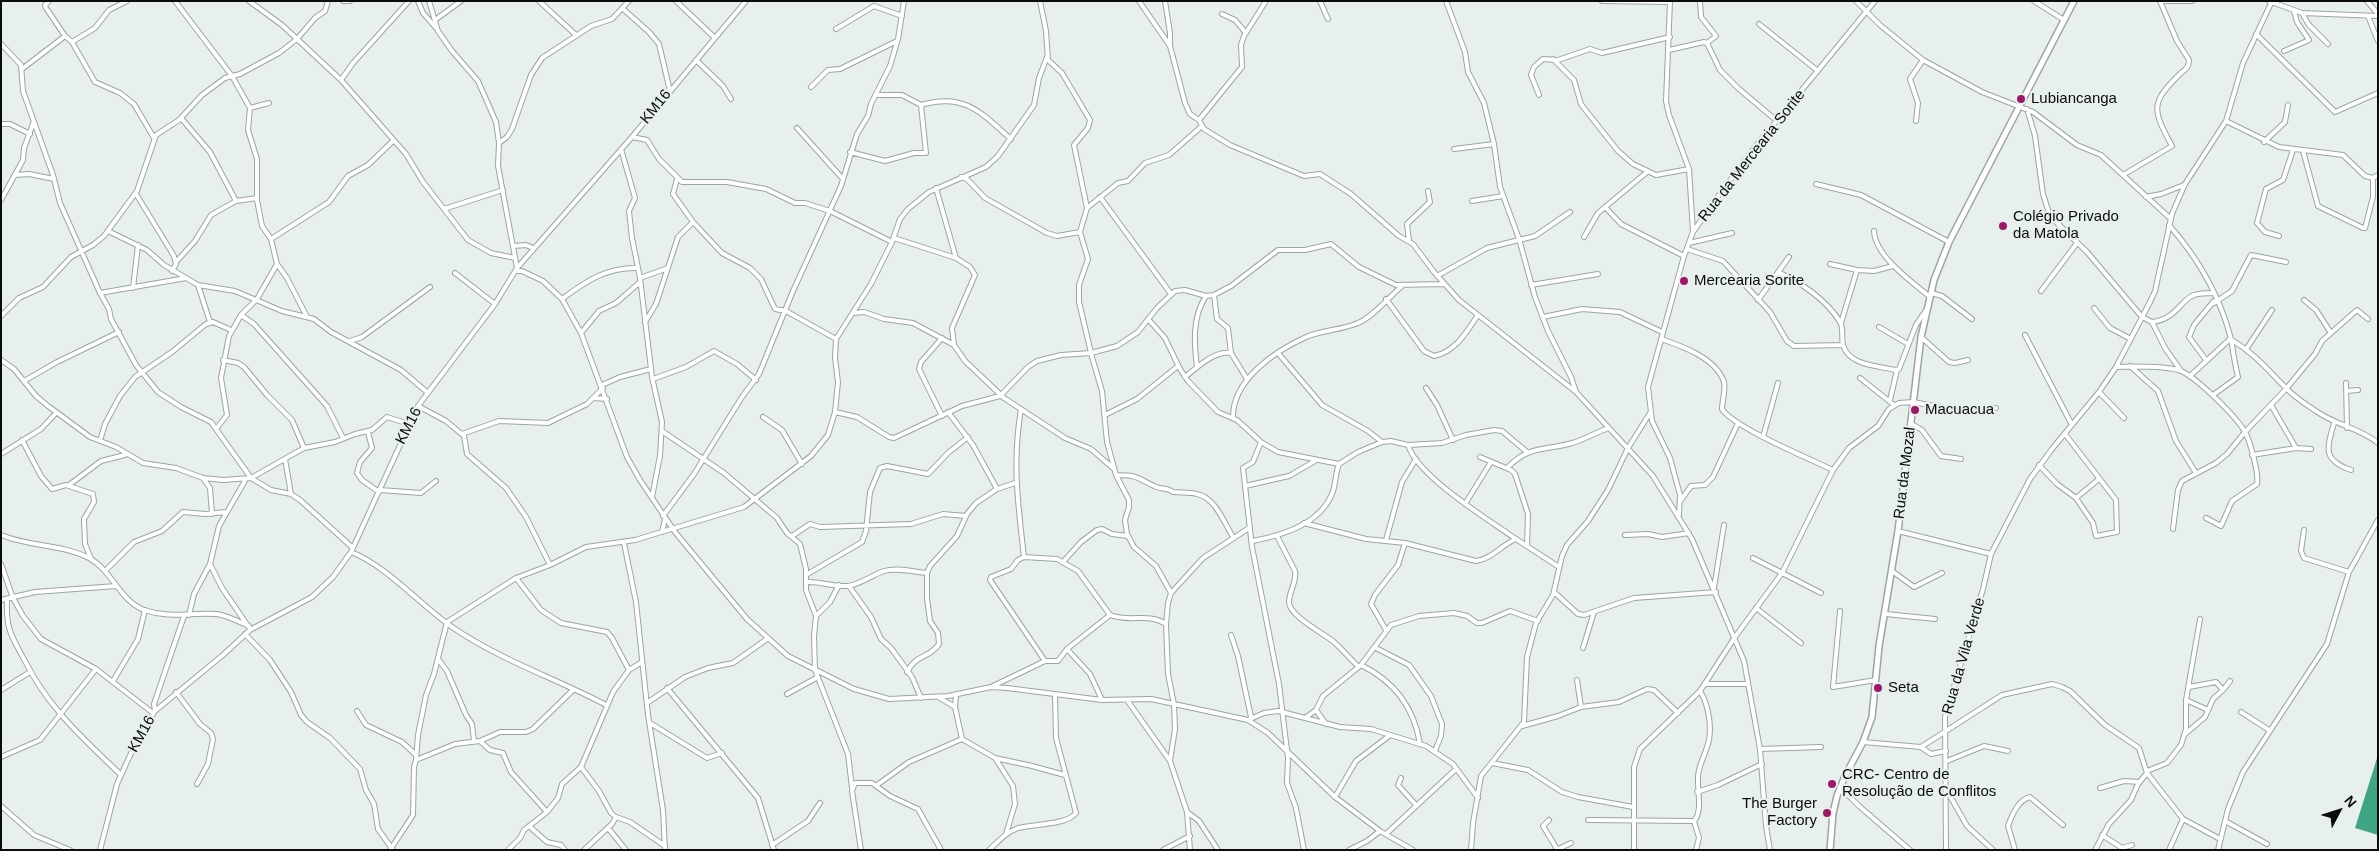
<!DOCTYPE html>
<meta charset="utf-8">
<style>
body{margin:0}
#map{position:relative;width:2379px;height:851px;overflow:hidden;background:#e7f0ed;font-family:Arial,sans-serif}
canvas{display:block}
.frame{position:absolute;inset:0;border:2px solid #0a0d0c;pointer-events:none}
.north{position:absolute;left:2314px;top:786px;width:50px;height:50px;-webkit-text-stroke:4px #e7f0ed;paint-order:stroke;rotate:50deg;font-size:14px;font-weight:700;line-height:20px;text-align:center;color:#0a0d0c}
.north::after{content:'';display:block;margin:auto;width:18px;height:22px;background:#0a0d0c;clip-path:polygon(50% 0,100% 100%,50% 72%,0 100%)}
</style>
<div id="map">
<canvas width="2379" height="851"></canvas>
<div class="frame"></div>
<div class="north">N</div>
</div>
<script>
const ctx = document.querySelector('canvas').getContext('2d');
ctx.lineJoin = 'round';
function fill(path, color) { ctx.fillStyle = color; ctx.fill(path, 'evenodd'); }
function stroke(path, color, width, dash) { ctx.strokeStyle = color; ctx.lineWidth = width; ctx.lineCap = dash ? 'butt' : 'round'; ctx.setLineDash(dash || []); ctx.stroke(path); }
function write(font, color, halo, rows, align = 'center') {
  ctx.font = font + ' Arial,sans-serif'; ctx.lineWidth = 4.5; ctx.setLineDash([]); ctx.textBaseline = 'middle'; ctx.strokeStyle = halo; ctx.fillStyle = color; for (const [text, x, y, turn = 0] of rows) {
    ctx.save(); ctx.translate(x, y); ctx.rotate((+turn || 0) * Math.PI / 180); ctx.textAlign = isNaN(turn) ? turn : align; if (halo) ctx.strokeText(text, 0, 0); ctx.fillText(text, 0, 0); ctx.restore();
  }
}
fill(new Path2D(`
 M2378 755V835L2355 828Z`), '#40a487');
const minor = new Path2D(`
 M49 1 45 5 46 8 65 36
 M175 1 232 76 250 108 248 130 257 159V200L262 226 271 239 277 264 287 278 307 317
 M249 1 282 25 341 80 406 154 423 182 468 240 491 253 515 258
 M343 1H350
 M418 1 423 13 437 29
 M429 1 438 31 452 51 478 81 496 122 499 143 498 166 517 268
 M539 1 576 35
 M676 1 715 38
 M1040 1 1046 31 1048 60 1062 73 1090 120 1088 128 1074 145 1087 208 1080 232 1088 259 1079 285V302L1092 357 1102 391 1107 442 1116 475 1129 500V507L1125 520 1127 534 1134 547 1156 566 1171 593
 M1139 1 1170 46
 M1165 1 1170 33V46L1185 103 1190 114 1199 120 1204 129 1230 145 1304 176 1320 174 1351 194 1399 236 1413 244 1434 272 1459 300 1576 392 1653 476 1692 539 1744 661 1760 749 1766 826 1770 850
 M1320 1 1328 19
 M1446 1 1465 52 1468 72 1484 103 1494 144 1500 187 1519 239 1535 297 1548 331 1571 377 1576 392
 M1602 1 1670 2
 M1670 1 1666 101 1669 115 1689 169 1693 232
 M1700 1 1701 17 1716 36 1707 43
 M1856 1 1880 25 1923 60 1982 92 2033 112 2077 145 2101 155 2171 219
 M2034 1 2064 20
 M2162 1H2192
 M2269 1 2302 13 2378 16
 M2367 1 2378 14
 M622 8 649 32 659 44 670 91
 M2302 13 2309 25 2328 44
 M1222 14 1235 20 1246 33
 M2368 16 2378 41
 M435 20 461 1
 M1759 24 1818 71
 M836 29 874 6 902 16
 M2256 34 2335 112 2378 93
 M72 42 95 28 109 10 127 1
 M1 44 21 65 23 91 53 175 60 203 100 293 109 309 111 319 136 365 158 392 181 407 211 422 251 478 271 490 291 494 300 500 353 548
 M1669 50 1704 42 1707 43 1720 70 1739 89 1777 121
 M2284 51 2309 40 2297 22 2294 11
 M1553 59 1574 80 1581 104 1587 112 1618 151 1633 164 1656 175 1689 169
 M696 60 723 86 731 99
 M22 69 65 36 72 42 95 82 120 93 134 104 154 138
 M341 80 353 63 409 1
 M811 87 828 70 840 69 897 41
 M878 95H902L921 105C965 92 981 113 1011 139
 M1539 95 1531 75 1534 67 1543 59 1558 60 1590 49 1602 53 1670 37
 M250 108 269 103
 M2027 109 2035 136 2043 194 2050 216 2087 252 2142 317 2152 322C2177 319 2180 300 2194 295 2200 293 2208 293 2214 293
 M181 118 210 152 236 201
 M1199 120 1242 67 1241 45 1244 36 1266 1
 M1916 121 1918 103 1910 79 1923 60
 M2226 121 2279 147 2343 155 2365 176 2373 178 2378 175
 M1 124H10L30 134
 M797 128 842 178
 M632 137 647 140 659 159 682 182H727L766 189 795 203H805L830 211 892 242
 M2264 142 2285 122 2288 105
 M499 143 507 137 512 129 531 75 542 58 591 26 612 19 629 1
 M621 149 635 198 629 211 632 238 640 278 652 377 662 422 660 456 652 497
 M1454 149 1494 144
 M2303 151 2318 206 2363 228H2365L2373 197V178
 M850 152 885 161 914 153H926L921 105
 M15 175 29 174 54 179
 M2123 175 2172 146C2152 109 2150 103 2181 73 2186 69 2189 67 2189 60L2177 41 2160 1
 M961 177 967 179 985 198 1047 233 1057 236 1080 232
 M677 179 673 194 693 222 722 253 750 268 761 279 775 309 786 311 836 339
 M1816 184 1861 195 1949 242
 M936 188 956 258 970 267 975 275 952 328 954 345
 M136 194 174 256 176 264 172 271
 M1100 197 1171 294
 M2146 197 2161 194 2184 185
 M1 200 23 160 24 148 34 121
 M1472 201 1503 196
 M1605 207 1621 224 1684 256
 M1087 208 1118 183 1128 181 1145 163 1169 155 1202 126
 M444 209 503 190
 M2169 225C2198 258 2220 296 2231 339 2233 352 2235 365 2238 377L2213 395
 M108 231 147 250 164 265 198 285 235 291 282 311 314 319 331 332 401 370 428 393
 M1874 231C1875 256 1912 282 1930 297
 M2279 236 2265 232 2257 223 2266 189 2283 180 2293 150
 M1584 237 1598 213 1647 172
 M894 238 956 258
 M271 239 329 202 348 176 368 165 393 141
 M1409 241 1407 224 1430 202 1428 191
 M1689 243 1732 233
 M513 246 526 245 533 248
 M1687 249 1723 261 1770 312 1787 341 1794 346 1843 345
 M176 262 195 241 211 215 236 201 257 198
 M1830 264 1857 270
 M515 271H522L543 281 562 299 581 333 627 457 640 480 675 532 747 619 788 656 854 689 889 699 948 696 991 687 1007 688 1102 700 1151 699 1248 720 1268 733 1335 797 1380 831 1413 850
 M1778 272C1800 282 1827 300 1840 322 1844 328 1841 337 1843 345 1849 366 1879 366 1896 370L1899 369 1916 325 1926 310
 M455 273 495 304
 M1437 276 1487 248 1535 236 1570 212
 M640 278 668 268
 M198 285 210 322
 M1531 285 1598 274
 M133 288 138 245
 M2041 291 2077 243
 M100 293 186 278
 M1931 293 1942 296 1972 319
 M1214 295 1217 319 1228 328 1231 353 1247 379
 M562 299C586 281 607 267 638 268
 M1386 299 1424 351 1434 356C1456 352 1467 331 1478 315
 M1758 300 1789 257
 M2304 300 2316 310 2331 333
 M2214 303 2232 291 2251 255 2286 262
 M2094 308 2110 328 2131 339
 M854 313 864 312 884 319 913 323 954 345 965 361 1004 398 1065 438 1091 449 1114 469
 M241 315 254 324 327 406 343 438
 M1 316 19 298 43 287 71 257 93 245 104 236 137 191 156 135 179 120 202 95 225 78 240 74 279 53 297 39 315 18 325 11 328 1
 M1543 317 1582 309 1620 312 1662 332
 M1148 319 1165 338 1180 369 1188 381 1218 412 1237 420 1261 442 1278 452 1339 464
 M645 322 656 304 678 237 693 222
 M2152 322 2165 348 2181 371
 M1841 323 1857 270 1874 271 1893 266
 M1879 327 1908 344
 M581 333 599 311 616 303 639 283
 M2025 335 2072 425
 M1921 337 1949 362 1955 363 1968 360
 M1661 339C1682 346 1716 358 1724 382 1726 390 1722 401 1722 409 1733 427 1810 459 1833 470
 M2230 339C2253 352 2267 369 2285 387 2294 397 2305 404 2316 411 2335 425 2360 428 2378 443
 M350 341 362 337 430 287
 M2247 348 2272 310
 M1278 353 1322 405 1368 431 1382 442
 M1 360 14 369 36 396 48 406 90 437 116 447 143 463 176 468 203 478 223 480 251 478 304 448 335 442 355 434 372 430 387 417 409 424
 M223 360 238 363 244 367 267 395 292 420 304 448
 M2206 360 2189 337 2194 325 2214 301
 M2130 366 2158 391 2176 441 2196 473
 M1197 367C1194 343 1192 317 1206 296
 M2116 367C2131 366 2168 366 2181 371 2197 378 2236 416 2245 432 2250 441 2259 473 2257 484L2232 501 2221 526 2206 518
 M2190 376 2230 339
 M1185 377C1198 367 1213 351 1231 353
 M1860 378 1894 405
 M653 379 686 367 714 351 737 364 756 380
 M24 381 57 362 119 332
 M2346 383 2347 428
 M602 385 620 377 651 369
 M1426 388 1437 405 1453 440
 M2347 391 2358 390
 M2099 392 2124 418
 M594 398 607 399
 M1890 400 1897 370
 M2271 405 2296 448
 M418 406 446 421 464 436 467 454 506 488 526 517 550 565
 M1021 409C1012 463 1018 504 1024 557
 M835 412 857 417 889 437 894 438 962 406 1000 396 1028 367 1037 361 1061 355 1091 353 1117 346 1138 332 1157 308 1175 291 1185 290 1206 296 1214 295 1231 286 1278 250H1305L1331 244 1359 267 1396 285 1444 284
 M948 412 973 445 997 489
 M1105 415 1137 399 1178 366
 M942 416 919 369 921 362 942 338
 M763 417 782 430 802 464
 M1233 418C1232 380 1275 351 1306 337 1322 330 1342 330 1358 323 1372 318 1390 296 1402 286
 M1910 423 1922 430 1941 456 1961 459
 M2334 423C2327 448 2322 460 2351 470
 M216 429 227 415 221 378 229 336 241 315 257 299 277 264
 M662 431 724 473 777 518 787 533 800 544 806 569V590L816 616
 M368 432 372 448 360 462 357 473 362 480 379 492
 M462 434 499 421 548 423 587 404 603 388
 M1763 437 1778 383
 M22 440 41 476 52 489 66 485 93 494 94 502 84 519 85 544 91 559
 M100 441 105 424 120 396 135 377 172 352 206 324 213 322 231 330
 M1261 442 1253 462 1243 468 1252 547 1279 684 1288 758 1287 783 1296 808 1304 850
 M1408 445C1417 476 1489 520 1516 539
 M1 454 41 429 56 413
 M2252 455 2296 448 2311 449
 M1480 457 1511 470 1515 474 1528 514 1527 546
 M285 459 291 494
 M2039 465 2057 484 2076 498 2093 523 2096 536 2117 532 2116 500 2065 434
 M1507 468C1529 445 1544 451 1572 443 1584 440 1596 432 1609 428
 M1116 475C1138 475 1137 478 1154 486 1161 490 1167 487 1173 492 1181 493 1189 492 1197 494 1216 498 1224 523 1233 537
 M203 478 210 488 212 514
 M69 485 101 461 125 455
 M1245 486 1289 476 1315 461
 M380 490 421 493 436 481
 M2076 498 2099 479
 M1681 500 1691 486 1705 485 1713 477 1738 423
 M1465 504 1491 462
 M1679 515 1680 495 1670 458 1652 421 1648 387 1684 256 1693 232 1713 203 1755 147 1875 1
 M663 516 694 474 742 397 759 374 793 291 841 186 857 134 868 116 871 104 890 66 898 39 904 1
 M1304 523 1366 539 1405 543 1476 561C1492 559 1501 545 1516 539L1559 567
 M2173 529 2178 490 2182 481 2216 463 2227 454 2245 432 2286 389 2315 354 2322 341 2357 310 2368 319
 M2304 530 2301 551 2304 558 2349 572
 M1898 531 1991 554
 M662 532 665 519
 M1 535C30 547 62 544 89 558 112 570 119 600 144 610 171 619 190 612 216 614 227 615 239 622 249 626L250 630
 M1625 535 1648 534 1662 537 1689 533
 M792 536 810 524 820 527 911 524 943 514 966 516
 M1277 536 1295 571C1297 582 1289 591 1289 602 1289 616 1323 633 1334 642 1343 650 1350 659 1359 667
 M1386 540 1402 482 1416 459
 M1252 541C1280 536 1320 524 1332 494 1336 485 1335 474 1339 464L1358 452 1382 442 1391 441 1408 445 1442 443 1466 435 1494 430 1502 431 1527 452
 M624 543 636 602 648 715 663 810 665 850
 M351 552C387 566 420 605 452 627 500 660 555 678 606 705
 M1753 558 1821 593
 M1063 562 1081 542 1097 530 1102 529 1112 534 1128 536
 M1 564 13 598 23 616 41 639 96 669 153 713
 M210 564 222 588 248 626
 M105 571 134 542 162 531 183 512 205 514 227 512
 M1892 571 1914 587 1942 573
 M806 575 862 542 866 531 870 492 880 468 887 466 928 474 948 453 968 437
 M516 578 541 610 561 623 607 632 612 638 629 670
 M806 582C820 581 833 587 848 586 861 584 872 575 884 571 897 567 914 572 927 573
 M839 585 830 602 816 616 814 636 815 670 848 754 852 788
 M849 586 871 617 881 639 891 648 912 677 921 698
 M1714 588 1724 525
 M1554 592 1578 614 1584 615 1634 598 1716 592
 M1 600 35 592 116 586
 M7 600C6 630 11 635 25 661 49 709 83 738 121 775
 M1756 608 1801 643
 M1840 611 1833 687 1876 680
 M1886 614 1935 619
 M189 615 194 594 210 564 219 526 246 479
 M1386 630 1371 604 1375 595 1398 565 1405 543
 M245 634 270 660 291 692 301 715 307 722 330 738 360 769 366 790 374 804 378 829 393 850
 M1231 635 1238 656 1251 717
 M1374 647 1409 665 1431 696 1442 724 1441 736 1435 751
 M1583 648 1594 612
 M1067 649 1090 674 1102 700
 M438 659 447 671 466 715 472 724 474 741
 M1045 661 990 580 991 577 1011 569 1018 560 1024 557 1057 559 1078 571 1110 615C1131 623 1147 612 1166 624
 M1361 665C1394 681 1414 707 1420 744
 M907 672C918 652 928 660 939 644L938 633 930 621 927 598V573L930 566 957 536 967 514 976 503 997 489 1015 483
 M1577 680 1581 707
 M113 681 138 639 145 610
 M1705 684H1748
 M993 686 1045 661H1058L1067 649 1110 615
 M2189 687 2216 682 2223 690 2230 681
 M667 688 758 798 774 850
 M1 690 30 672
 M176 692 200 724 211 733 213 739 208 764 197 784
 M787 694 818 677
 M938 697 955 707
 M1127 700 1170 761
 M2186 700 2208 710
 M647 703 685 677 708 668 733 663 767 639
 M1316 710 1326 724
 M155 711 154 704 184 616
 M357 711 366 725 402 742 415 754
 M2241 712 2269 730
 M1305 718 1316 710 1323 696 1361 665 1391 625 1419 616 1454 613 1467 616 1477 623H1482L1510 611 1538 621
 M1248 720 1264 713 1278 711 1340 727 1371 729 1426 746 1453 764 1478 798
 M650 723 707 758 722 753
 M1522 726 1558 716 1581 707 1619 702 1647 689 1654 690 1678 713
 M2184 735 2205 717 2213 699 2223 690
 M962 739 995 758 1013 786 1015 804 1006 834
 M480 741 490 750 503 753 511 772 547 812
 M1863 742 1921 747 2002 695 2052 684 2062 687 2070 691 2105 725 2139 748 2147 773 2183 819 2220 839
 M1921 747 1931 754 1946 751
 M1760 749 1821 747
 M1 757 40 740 96 669
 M995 758 1032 766 1065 775
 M416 760 418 735 426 695 434 674 447 622 516 578 550 565 586 547 635 540 744 507 811 456 828 435 835 412 838 382 835 358 836 339 871 284 892 242 900 219 908 209 929 192 986 167 998 156 1034 105 1039 78 1047 57
 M1947 761 1984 746 2008 751
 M1492 763 1528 770 1562 792 1578 797 1633 807
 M581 767 599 791 611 813 616 817
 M2147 771 2167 763 2181 745 2186 729V700L2200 619
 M1401 778 1398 785 1416 805
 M877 785 909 762 962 739 955 707 956 695
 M1840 787 1859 806 1910 850
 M2100 788 2124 781 2140 782
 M1946 789 1967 826 1993 850
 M1697 792 1718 785 1762 764
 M1335 797 1356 761 1389 736
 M1 806 34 835 70 850
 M1187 812 1199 821 1218 850
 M1549 820 1543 826 1557 849
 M1588 820 1694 821
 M1694 821C1703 812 1697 789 1698 776 1699 765 1704 757 1707 747 1713 731 1709 705 1700 691
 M1694 821 1699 838 1696 850
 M2225 821 2267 844
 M529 826 547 842 561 845 565 850
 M608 828 626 850
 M1386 834 1456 769
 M2102 835 2122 848 2132 845
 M772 845 808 821 820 803
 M100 850 117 784 137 740 155 711 223 655 250 630 312 597 333 577 351 552 418 406 495 304 517 268 632 137 746 1
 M390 850 413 815 414 767 416 760 455 744 480 741 500 732H526L533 729 573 690
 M508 850 520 838 524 830 547 812 558 798 562 784 581 767 613 692 629 670 642 662
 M584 850 612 824 616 817 630 822 665 846
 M861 850 852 791 855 783H872L890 796 918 809 941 850
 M989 850C999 841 1005 833 1018 828 1033 824 1067 825 1076 813L1056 738 1055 694
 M1163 850 1190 836
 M1190 850 1187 812 1170 761 1175 729 1174 704 1168 674 1166 624 1168 603 1171 593 1203 558 1249 528
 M1349 850 1367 841 1380 831
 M1471 850 1473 823 1481 776 1524 722 1527 657 1536 623 1553 595 1562 556 1567 545 1588 521 1608 490 1628 448 1650 413
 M1556 850 1571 843
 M1634 850V767L1640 749 1700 691 1735 637 1782 573 1833 470 1849 448 1878 426 1889 409 1899 403 1913 402 1966 412 1996 408
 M1946 850 1945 717 1983 589 1991 554 2030 479 2052 449 2099 392 2116 367 2150 302 2155 291 2172 214 2185 184 2226 121 2243 63 2272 1
 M2015 850 2008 826C2012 815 2018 800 2030 797L2063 825
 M2095 850 2109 824 2131 800 2138 784 2147 773
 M2169 850 2183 819
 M2218 850 2228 809 2243 772 2327 644 2349 572 2378 520`);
const major = new Path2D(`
 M1830 850 1833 813 1837 796 1845 776 1863 742 1872 717 1879 646 1898 531 1921 337 1934 280 1949 242 2074 1`);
stroke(minor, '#9ca5a2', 6);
stroke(major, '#9ca5a2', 8);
stroke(minor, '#fff', 4);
stroke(major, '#fff', 5);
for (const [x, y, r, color] of [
 [2021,99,5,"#9e1867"],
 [2003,226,5,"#9e1867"],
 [1684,281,5,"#9e1867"],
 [1915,410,5,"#9e1867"],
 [1878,688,5,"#9e1867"],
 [1832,784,5,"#9e1867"],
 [1827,813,5,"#9e1867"]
]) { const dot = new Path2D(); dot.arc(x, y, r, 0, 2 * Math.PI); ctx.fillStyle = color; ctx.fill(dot); stroke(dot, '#e7f0ed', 2); }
write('15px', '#0a0d0c', '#e7f0ed', [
 ["Lubiancanga",2031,99],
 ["Colégio Privado",2013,217],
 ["da Matola",2013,234],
 ["Mercearia Sorite",1694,281],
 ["Macuacua",1925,410],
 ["Seta",1888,688],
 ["CRC- Centro de",1842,775],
 ["Resolução de Conflitos",1842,792],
 ["The Burger",1817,804,"right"],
 ["Factory",1817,821,"right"]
], 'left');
write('15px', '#0a0d0c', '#e7f0ed', [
 ["KM16",656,107,-51],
 ["Rua da Mercearia Sorite",1752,156,-52],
 ["KM16",409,426,-63],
 ["Rua da Mozal",1905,473,-83],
 ["Rua da Vila Verde",1964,656,-74],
 ["KM16",142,734,-61]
]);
</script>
